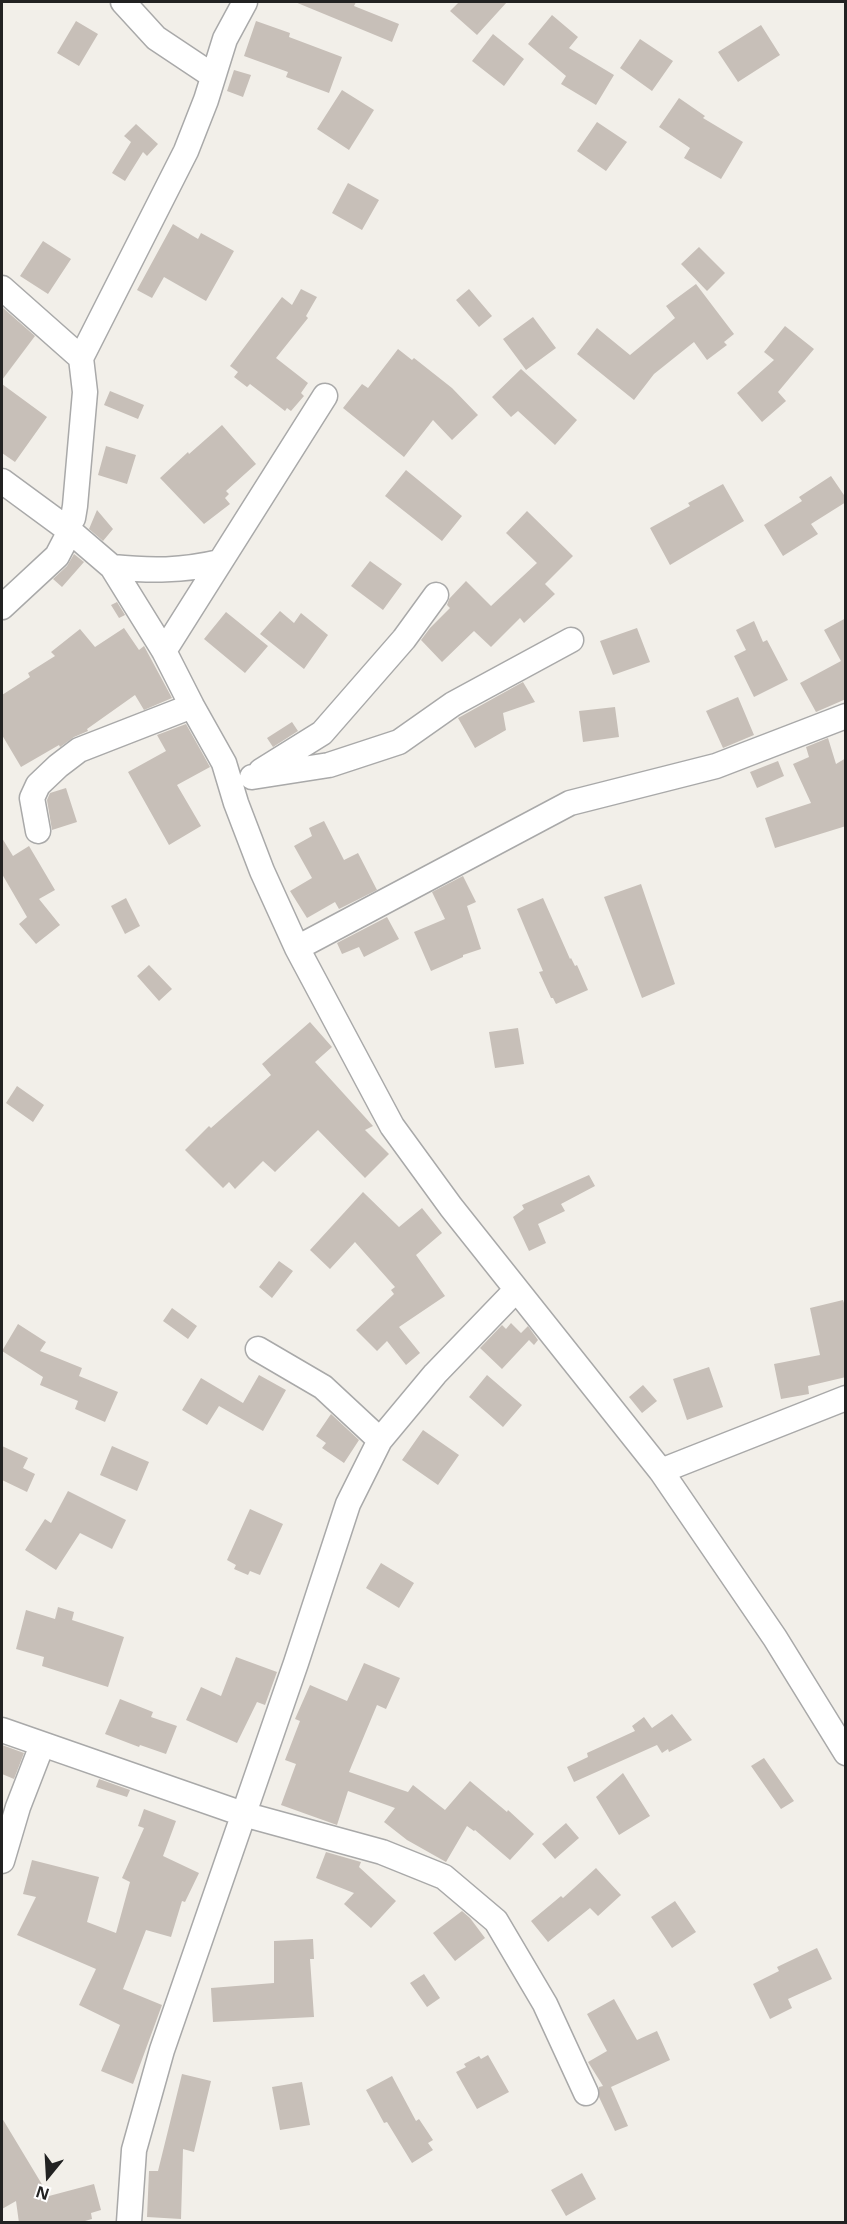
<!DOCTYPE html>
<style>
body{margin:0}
#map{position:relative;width:847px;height:2224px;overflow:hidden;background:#f2efe9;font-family:"Open Sans",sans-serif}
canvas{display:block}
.frame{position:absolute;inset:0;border:3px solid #222;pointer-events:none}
.north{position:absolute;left:18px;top:2146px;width:60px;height:60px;-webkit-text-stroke:4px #fff;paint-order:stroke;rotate:198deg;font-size:16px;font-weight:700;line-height:24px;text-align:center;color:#222}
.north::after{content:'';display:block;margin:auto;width:21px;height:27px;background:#222;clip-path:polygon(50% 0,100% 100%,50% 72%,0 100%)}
</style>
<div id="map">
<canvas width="847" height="2224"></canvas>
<div class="frame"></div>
<div class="north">N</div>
</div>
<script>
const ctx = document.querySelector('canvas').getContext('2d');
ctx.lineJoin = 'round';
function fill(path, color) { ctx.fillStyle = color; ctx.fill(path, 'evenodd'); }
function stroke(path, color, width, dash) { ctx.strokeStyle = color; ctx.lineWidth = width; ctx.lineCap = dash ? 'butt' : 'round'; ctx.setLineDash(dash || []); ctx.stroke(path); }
fill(new Path2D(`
 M295 2H356L354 6 399 24 392 42Z
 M459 2H507L477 35 450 11Z
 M552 15 578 37 569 48 614 75 596 105 561 84 566 76 528 44Z
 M76 21 98 34 79 66 57 53Z
 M256 21 290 33 289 37 342 57 329 93 286 77 288 72 244 56Z
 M761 25 780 55 738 82 718 52Z
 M493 34 524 59 504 86 472 61Z
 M640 39 673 61 652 91 620 68Z
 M234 70 251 75 243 97 227 91Z
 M342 90 374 110 349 150 317 129Z
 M679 98 705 116 703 118 743 142 721 179 684 158 690 148 659 127Z
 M597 122 627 142 606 171 577 151Z
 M136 124 158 144 147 156 143 152 125 181 112 173 131 142 124 136Z
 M348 183 379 200 362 230 332 213Z
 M173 224 198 239 201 233 234 251 206 301 164 277 152 298 137 290Z
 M43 241 71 259 48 294 20 276Z
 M699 247 725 273 707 291 681 264Z
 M696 284 734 334 724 342 727 345 707 360 694 342 654 374 634 400 577 354 597 328 630 355 675 318 666 306Z
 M301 289 317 297 306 316 308 318 276 358 308 383 301 393 304 396 291 411 287 408 285 411 250 384 247 387 234 377 238 372 230 366 282 297 292 305Z
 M469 289 492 316 479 327 456 300Z
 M2 307 35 336 2 380Z
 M533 317 556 348 526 370 503 339Z
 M785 326 814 349 778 392 786 401 762 422 737 393 774 360 764 352Z
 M398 349 412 360 414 358 452 388 478 415 452 440 433 420 404 457 343 408 362 384 368 388Z
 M521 369 577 420 555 445 518 411 511 417 492 397Z
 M2 384 47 417 15 462 2 453Z
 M110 391 144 405 138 419 104 405Z
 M222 425 256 464 226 491 229 494 225 498 230 504 204 524 160 478 188 452 189 454Z
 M106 446 136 455 127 484 98 475Z
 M406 470 462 516 442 541 385 496Z
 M831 476 846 498V502L811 524 818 534 783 556 764 525 802 501 799 497Z
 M723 484 744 521 670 565 650 528 690 506 688 503Z
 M97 510 113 529 103 541 89 529Z
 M527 511 573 556 545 584 555 594 524 623 520 618 491 647 474 631 442 662 421 640 430 628 450 608 447 605 449 599 466 581 491 606 537 563 506 533Z
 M74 554 84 562 62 587 53 579 67 566Z
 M370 561 402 584 383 610 351 586Z
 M117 602 125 615 119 618 111 605Z
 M280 611 294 623 301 613 328 635 304 669 260 634Z
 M226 612 268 646 245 673 204 639Z
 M846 618V699L816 712 800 683 841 661 824 630Z
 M754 621 763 642 767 640 788 680 754 697 734 656 746 650 736 630Z
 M124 628 139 650 144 646 172 698 144 710 135 695 87 729 88 731 74 737 60 747 59 745 21 767 2 735V695L30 677 28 673 55 656 51 652 80 629 95 647Z
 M637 628 650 662 613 675 600 641Z
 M523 682 535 702 503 713 506 730 475 748 458 718Z
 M738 697 754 735 723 748 706 711Z
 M615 707 619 737 583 742 579 711Z
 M292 722 298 731 273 747 267 738Z
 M186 724 210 767 177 785 201 826 169 845 128 772 166 751 157 735Z
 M828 738 836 764 846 758V826L775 848 765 818 811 803 793 764 809 757 806 747Z
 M778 761 784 776 757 788 750 772Z
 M66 788 77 822 52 830 47 800 50 793Z
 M324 821 344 860 358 853 377 890 339 909 335 902 307 918 290 891 312 878 294 846 312 836 309 828Z
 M2 838 13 856 29 846 55 890 39 899 60 925 36 944 19 924 27 917 2 874Z
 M463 876 476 902 467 906 481 949 463 955V957L431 971 414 932 445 919 432 892Z
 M641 884 675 984 642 998 604 897Z
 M126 898 140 926 125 934 111 906Z
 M543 898 570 959 571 958 575 966 577 965 588 990 556 1004 553 998H551L539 972 543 971 517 909Z
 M387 917 399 939 364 957 359 947 342 954 337 943Z
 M149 965 172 989 159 1001 137 976Z
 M310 1022 332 1047 315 1062 373 1126 365 1130 389 1154 365 1178 318 1130 275 1172 263 1161 235 1189 229 1182 223 1188 185 1150 209 1126 211 1128 271 1075 262 1064Z
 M518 1028 524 1064 495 1068 489 1032Z
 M17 1086 44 1105 33 1122 6 1103Z
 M589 1175 595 1186 561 1204 565 1211 538 1224 546 1243 529 1251 513 1217 524 1209 522 1205Z
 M363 1192 399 1227 422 1208 442 1233 416 1255 445 1296 399 1327 420 1353 406 1365 387 1341 377 1351 356 1330 394 1294 391 1290 395 1287 355 1242 330 1269 310 1250Z
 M279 1261 293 1271 272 1298 259 1287Z
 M843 1300 846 1309V1377L808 1386 809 1394 781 1399 774 1364 820 1355 810 1308Z
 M172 1308 197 1326 188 1339 163 1321Z
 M511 1323 521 1333 528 1326 538 1340 534 1345 529 1340 502 1369 480 1348 502 1325 506 1329Z
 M18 1324 46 1342 40 1351 82 1368 79 1376 118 1392 105 1422 75 1409 78 1401 40 1385 43 1377 2 1351Z
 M709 1367 723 1407 687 1420 673 1379Z
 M259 1375 286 1390 263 1431 219 1406 207 1425 182 1410 201 1378 243 1403Z
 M487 1375 522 1405 503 1427 469 1397Z
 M643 1385 657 1401 642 1413 629 1397Z
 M331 1414 359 1440 344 1463 322 1448 326 1443 316 1436Z
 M423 1430 459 1455 438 1485 402 1460Z
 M2 1446 28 1458 23 1468 35 1474 27 1492 2 1480Z
 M112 1446 149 1462 137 1491 100 1475Z
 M68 1491 126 1520 112 1549 80 1533 56 1570 25 1550 45 1519 51 1523Z
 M250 1509 283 1524 260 1575 250 1571 248 1575 234 1569 236 1565 227 1560Z
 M381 1563 414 1583 399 1608 366 1588Z
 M58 1607 74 1612 72 1620 124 1637 108 1687 42 1666 44 1657 16 1649 26 1610 55 1619Z
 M236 1657 277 1672 265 1705 257 1702 237 1743 186 1720 201 1687 221 1696Z
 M364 1663 400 1678 386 1709 377 1705 349 1772 408 1792 413 1785 445 1810 470 1781 507 1812 508 1810 534 1834 510 1860 475 1830 474 1831 467 1826 446 1862 407 1840 384 1822 395 1808 348 1791 337 1825 281 1805 296 1764 285 1760 300 1721 295 1719 310 1685 347 1701Z
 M120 1699 153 1712 151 1717 177 1726 166 1754 140 1745 139 1747 105 1734Z
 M672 1714 692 1740 669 1752 668 1749 662 1753 657 1745 574 1782 567 1767 588 1757 587 1753 635 1731 632 1726 644 1717 652 1728Z
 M2 1745 24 1753 14 1779 2 1774Z
 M764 1758 794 1801 781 1809 751 1766Z
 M623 1773 650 1816 619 1835 596 1797Z
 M99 1779 130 1790 127 1797 96 1787Z
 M144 1809 176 1821 163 1856 199 1873 185 1902 182 1901 171 1937 146 1930 123 1989 162 2005 133 2084 101 2071 120 2025 79 2005 96 1969 17 1935 36 1897 23 1894 32 1860 99 1877 87 1922 116 1933 130 1882 122 1878 144 1828 138 1826Z
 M566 1823 579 1838 555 1859 542 1844Z
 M326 1852 361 1862 359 1867 396 1901 371 1928 344 1904 354 1893 316 1878Z
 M596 1868 621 1895 598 1916 590 1908 548 1942 531 1921 561 1896 563 1898Z
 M675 1901 696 1932 672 1948 651 1917Z
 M462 1911 470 1918 485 1938 455 1961 433 1933Z
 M313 1939 314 1959H310L314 2017 213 2022 211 1988 274 1983V1941Z
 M817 1948 832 1979 788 1999 792 2008 770 2019 753 1984 779 1971 777 1967Z
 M424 1974 440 1998 427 2007 410 1983Z
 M614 1999 637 2040 657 2031 670 2060 611 2087 628 2126 615 2131 599 2097V2087L603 2086 588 2062 607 2051 587 2014Z
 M488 2055 509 2092 477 2109 456 2072 466 2067 464 2064 479 2056 481 2059Z
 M182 2074 211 2081 194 2152 183 2149 181 2219 147 2217 149 2171H158Z
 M392 2076 416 2121 419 2119 433 2140 428 2143 433 2150 412 2163 387 2122 384 2123 366 2090Z
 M302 2082 310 2125 280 2130 272 2087Z
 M2 2118 49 2196 94 2184 101 2210 91 2213 92 2219 78 2223H19L16 2201 2 2209Z
 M582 2173 596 2199 566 2216 551 2190Z`), '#c7bfb8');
const street = new Path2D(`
 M123 2 156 38 213 76
 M2 288 81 358
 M2 481 66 528
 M70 531 112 567 164 651 192 706 224 763 236 803 262 871 297 948 392 1126 451 1207 661 1471 775 1638 846 1753
 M112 567C151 571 182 571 220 562
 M2 607 57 556 70 531 66 528 73 518 75 506 85 392 81 358 186 151 206 100 225 39 245 2
 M164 651 325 396
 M261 771 322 733 404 639 436 595
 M252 777 329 765 399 742 453 704 571 640
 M38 831 32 798 38 785 58 766 79 750 192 706
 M297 948 570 803 716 766 846 716
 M258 1349 323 1387 380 1440
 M661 1471 846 1398
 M2 1730 243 1814 382 1852 444 1877 496 1921 545 2004 586 2093
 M2 1861 18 1807 42 1745
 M129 2222 134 2150 162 2050 296 1663 348 1504 380 1440 435 1374 516 1290`);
stroke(street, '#a9a9a9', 27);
stroke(street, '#fff', 24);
</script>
